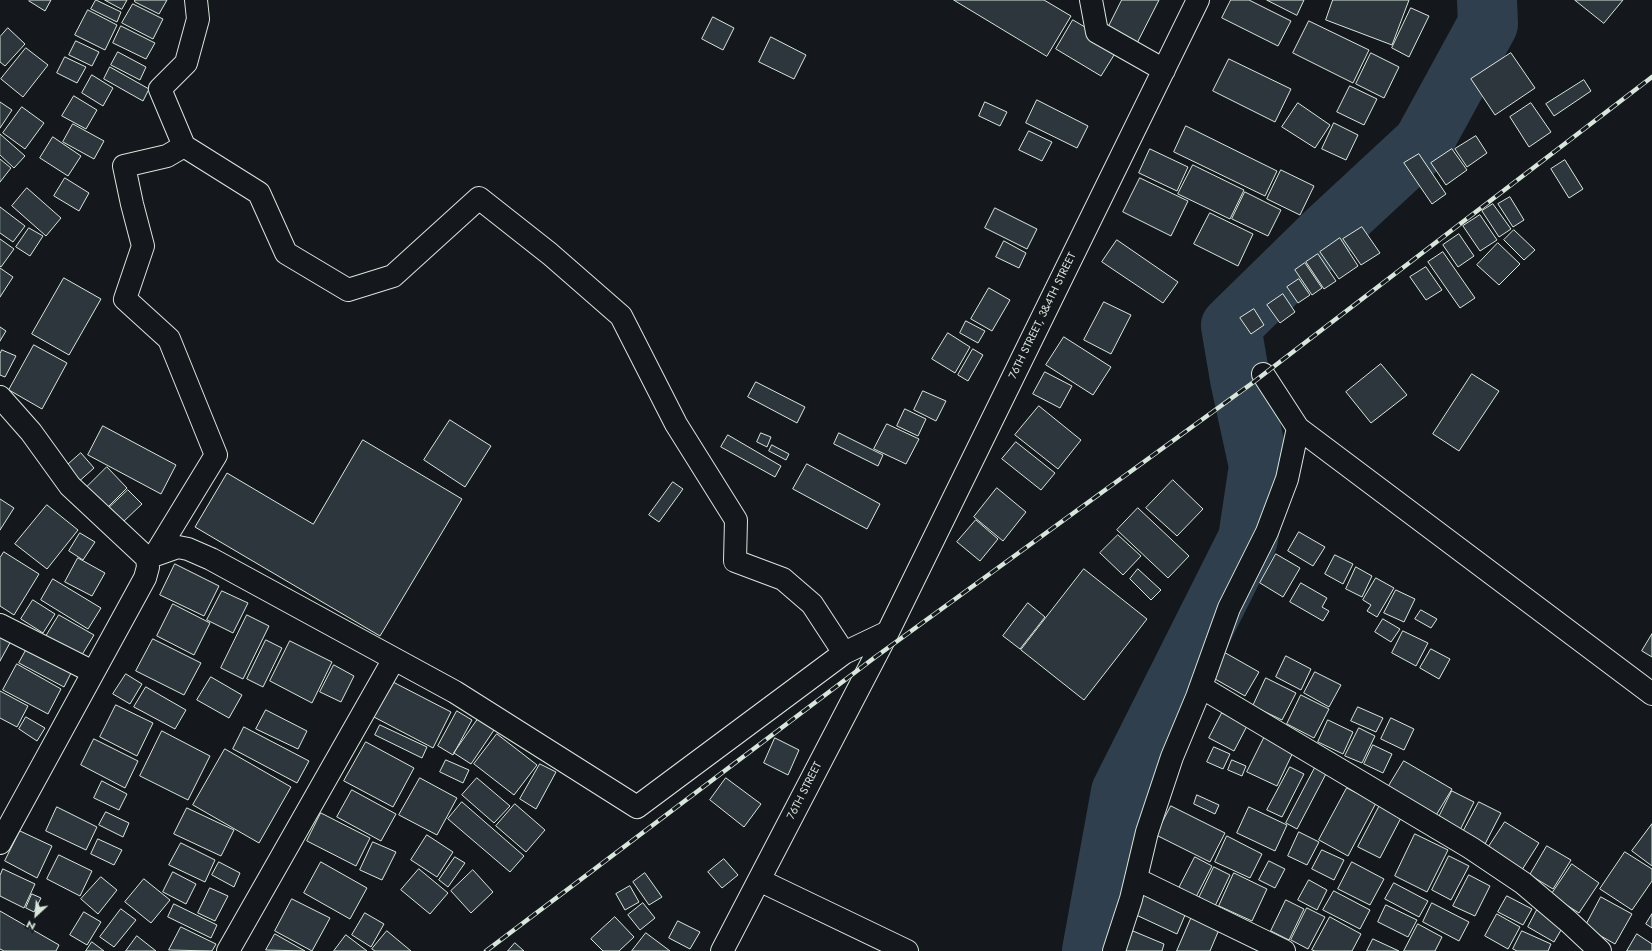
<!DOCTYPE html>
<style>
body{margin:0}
#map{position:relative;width:1652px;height:951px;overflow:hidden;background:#14181c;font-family:Jost,sans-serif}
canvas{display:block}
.north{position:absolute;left:16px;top:895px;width:40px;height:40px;-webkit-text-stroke:3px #14181c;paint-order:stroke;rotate:206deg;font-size:11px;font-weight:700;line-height:16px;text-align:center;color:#d8e6dc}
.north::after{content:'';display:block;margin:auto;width:14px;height:18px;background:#d8e6dc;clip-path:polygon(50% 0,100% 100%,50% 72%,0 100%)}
</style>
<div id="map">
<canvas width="1652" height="951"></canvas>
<div class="north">N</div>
</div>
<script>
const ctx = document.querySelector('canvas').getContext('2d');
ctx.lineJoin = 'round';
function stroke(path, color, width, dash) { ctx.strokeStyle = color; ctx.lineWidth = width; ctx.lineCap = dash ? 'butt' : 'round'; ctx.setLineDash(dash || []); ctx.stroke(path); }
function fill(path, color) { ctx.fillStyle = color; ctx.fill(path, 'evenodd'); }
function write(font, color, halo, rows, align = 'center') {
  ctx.font = font + ' Jost,sans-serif'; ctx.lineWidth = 3; ctx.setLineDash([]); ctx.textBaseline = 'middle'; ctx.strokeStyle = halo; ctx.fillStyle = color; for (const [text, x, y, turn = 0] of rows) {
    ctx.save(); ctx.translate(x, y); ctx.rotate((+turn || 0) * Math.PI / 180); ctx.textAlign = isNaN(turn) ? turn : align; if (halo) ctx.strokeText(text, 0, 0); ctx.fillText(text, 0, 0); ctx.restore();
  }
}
stroke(new Path2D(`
 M1092 951 1121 792 1248 539 1259 466 1240 379 1231 326 1326 233 1423 143 1488 24 1487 0`), '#2f3f4d', 60);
const building = new Path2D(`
 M30 0H51L45 11 29 1Z
 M96 0 121 12 117 22 91 9Z
 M105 0H127L122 9Z
 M135 0H167L159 14 135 2Z
 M954 0H1044L1071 16 1047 56Z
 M1122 0H1159L1133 51 1104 36Z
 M1231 0H1249L1291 21 1278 46 1222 18Z
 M1267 0H1304L1297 15Z
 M1333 0H1409L1392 45 1326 20Z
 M1575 0H1623L1604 23Z
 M133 4 163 19 153 39 122 23Z
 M1411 8 1429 16 1409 57 1392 48Z
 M88 10 117 25 105 50 75 35Z
 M713 17 734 28 723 50 702 39Z
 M1073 20 1119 47 1101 76 1056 49Z
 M1309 21 1369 50 1353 83 1293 53Z
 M121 26 155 43 146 59 113 43Z
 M8 28 25 44 5 66 0 62V37Z
 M771 37 806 55 794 79 759 62Z
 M76 41 99 52 92 66 69 55Z
 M26 48 48 65 23 97 1 79Z
 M118 52 146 67 140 80 111 65Z
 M1371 53 1399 67 1384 98 1356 84Z
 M1511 53 1535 88 1495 115 1471 79Z
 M65 57 86 67 77 83 57 73Z
 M1229 59 1291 89 1275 122 1213 91Z
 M110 67 149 89 143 101 104 79Z
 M92 75 113 88 103 106 82 93Z
 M1584 80 1591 91 1554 116 1546 104Z
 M1350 86 1377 99 1364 125 1337 112Z
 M74 96 97 110 86 129 62 116Z
 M1037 100 1088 126 1077 148 1026 123Z
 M0 102 12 110 0 128Z
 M985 102 1007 112 1000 126 979 116Z
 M1298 103 1330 125 1315 148 1282 127Z
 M1531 103 1551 132 1529 147 1510 117Z
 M22 107 44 123 25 149 3 133Z
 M1334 123 1358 135 1346 160 1322 149Z
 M73 124 104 141 94 159 63 142Z
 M1186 126 1277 171 1265 196 1174 152Z
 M1029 131 1052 142 1042 161 1019 150Z
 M0 134 25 156 14 168 0 155Z
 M1476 136 1487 153 1467 167 1455 149Z
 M53 137 81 156 68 176 40 158Z
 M1150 149 1188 167 1177 191 1139 173Z
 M1452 149 1467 170 1446 185 1431 163Z
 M1419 154 1446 194 1432 204 1404 163Z
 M0 159 11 168 0 182Z
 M1565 160 1583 189 1569 198 1551 169Z
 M1193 165 1244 190 1230 219 1178 194Z
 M1281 170 1314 186 1300 215 1267 199Z
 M65 178 89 193 79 211 54 196Z
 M1140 178 1188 201 1171 236 1123 212Z
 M27 188 61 218 46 236 12 206Z
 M1245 192 1281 210 1268 236 1232 219Z
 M1510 197 1524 220 1513 227 1498 204Z
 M1493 204 1511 229 1499 237 1482 211Z
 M0 207 25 226 13 242 0 233Z
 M995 208 1037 229 1027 249 985 228Z
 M1210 213 1253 234 1238 266 1194 244Z
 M1480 215 1497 240 1480 251 1463 226Z
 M1362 227 1380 253 1361 265 1343 239Z
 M29 228 43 236 30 256 16 247Z
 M1514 230 1535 250 1524 260 1504 240Z
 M1459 234 1474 256 1458 267 1443 245Z
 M1340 238 1358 266 1339 279 1320 252Z
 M0 239 14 249 1 267 0 266Z
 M1117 240 1178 282 1163 303 1102 262Z
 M1004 241 1026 253 1019 268 996 257Z
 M1498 243 1520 264 1499 285 1477 265Z
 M1443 252 1475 298 1460 308 1428 262Z
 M1318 254 1336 281 1324 289 1306 262Z
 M1305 263 1322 288 1312 295 1295 270Z
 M1426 267 1442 290 1426 300 1410 277Z
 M0 268 13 277 0 297Z
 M64 278 101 299 69 355 32 334Z
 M1299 279 1310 295 1298 303 1287 287Z
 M989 288 1010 300 992 331 971 319Z
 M1283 294 1295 312 1280 323 1267 305Z
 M1104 302 1131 315 1111 354 1084 340Z
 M1254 309 1264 325 1251 334 1240 318Z
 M966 321 985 331 978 343 960 333Z
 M0 327 6 331 0 341Z
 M948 333 970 347 955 373 932 359Z
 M1064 337 1111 367 1093 395 1046 365Z
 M34 345 67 363 42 409 9 390Z
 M973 349 983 355 968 381 958 375Z
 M2 350 16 356 5 377 0 375V354Z
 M1381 364 1407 395 1371 423 1346 392Z
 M1045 372 1072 386 1060 408 1033 394Z
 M1472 374 1499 391 1459 451 1433 434Z
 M756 382 805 407 797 423 748 397Z
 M923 391 946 401 936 421 914 410Z
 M1039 406 1081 440 1058 469 1015 435Z
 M905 409 926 419 918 436 897 426Z
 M450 420 491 446 465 487 424 460Z
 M887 424 919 439 906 464 874 449Z
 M103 426 176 465 161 494 88 455Z
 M761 433 771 437 767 447 757 442Z
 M839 433 883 455 878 466 834 444Z
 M728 435 781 466 775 477 721 447Z
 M363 440 462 499 380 636 195 527 227 473 313 524Z
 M1016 442 1055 473 1041 490 1002 459Z
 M772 445 789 454 786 460 769 451Z
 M81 453 94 468 76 484 63 469Z
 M807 464 880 504 867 529 793 489Z
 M107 467 127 488 105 510 84 490Z
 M1173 480 1203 509 1177 536 1146 508Z
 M673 482 683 489 659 522 649 515Z
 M997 488 1026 512 1003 541 974 517Z
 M128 490 142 504 123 522 109 508Z
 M0 499 14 508 0 530Z
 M47 505 78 530 47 569 15 544Z
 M1138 508 1189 556 1168 578 1117 530Z
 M976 520 998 539 980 561 957 542Z
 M1299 532 1325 547 1313 566 1288 551Z
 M80 533 95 542 83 560 69 551Z
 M1118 535 1141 556 1123 575 1100 553Z
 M4 552 39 574 14 615 0 606V558Z
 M1276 554 1300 568 1283 597 1260 583Z
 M1335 555 1353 564 1343 584 1325 574Z
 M78 558 105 573 92 596 65 582Z
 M175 564 219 586 204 616 160 595Z
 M1356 567 1372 576 1362 597 1346 589Z
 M1084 569 1147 619 1084 700 1021 650Z
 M1138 569 1161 590 1151 600 1130 579Z
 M1376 578 1394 588 1377 617 1367 611 1371 605 1363 600Z
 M53 579 101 608 88 629 41 600Z
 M1301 583 1327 598 1322 607 1329 611 1323 621 1290 602Z
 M1396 590 1415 599 1404 622 1384 613Z
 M222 591 248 603 233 633 207 620Z
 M33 600 55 614 43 633 21 619Z
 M1028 603 1045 617 1020 649 1003 636Z
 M173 604 210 623 194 655 157 636Z
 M1421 610 1437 619 1431 628 1415 619Z
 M59 615 94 635 80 658 45 638Z
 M247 615 269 626 243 679 221 668Z
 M1383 619 1400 629 1391 642 1375 632Z
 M1403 631 1428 643 1416 666 1392 653Z
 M1652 634V657L1642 651Z
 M0 635 11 641 0 661Z
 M153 639 201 663 184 695 136 671Z
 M266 640 282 648 263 687 247 679Z
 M290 641 332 662 312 703 270 681Z
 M30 643 74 667 64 687 19 663Z
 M1431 649 1450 659 1439 679 1420 668Z
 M1222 651 1259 672 1245 696 1208 675Z
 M1286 656 1311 669 1301 690 1276 677Z
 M17 664 61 689 48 714 3 690Z
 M334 665 354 676 341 702 320 692Z
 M1315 672 1341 685 1329 707 1304 693Z
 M126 674 142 684 130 704 113 694Z
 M211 677 242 695 229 718 197 700Z
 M1266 678 1296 693 1282 720 1253 706Z
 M393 682 451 712 433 748 374 717Z
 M146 687 186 710 175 729 134 707Z
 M0 691 28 706 17 727 0 718Z
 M1301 695 1329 709 1314 738 1287 724Z
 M116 705 153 723 137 756 100 737Z
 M1358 707 1383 718 1376 732 1351 721Z
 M266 710 307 731 298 749 256 729Z
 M457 711 472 720 453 755 438 746Z
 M1222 713 1247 726 1234 751 1209 738Z
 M26 717 45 728 37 741 19 729Z
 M1391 718 1414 729 1404 750 1381 739Z
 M478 719 494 730 471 764 454 753Z
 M1328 720 1353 732 1343 754 1318 742Z
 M380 725 427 747 422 758 375 735Z
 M244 727 309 761 297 783 233 749Z
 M1359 728 1375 736 1362 763 1345 756Z
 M162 731 210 756 188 800 140 776Z
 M497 734 537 765 514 795 474 764Z
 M1266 734 1295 748 1277 786 1247 772Z
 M775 738 799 750 788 775 764 763Z
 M94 739 138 761 125 788 81 765Z
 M366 742 414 768 393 807 344 781Z
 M1373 745 1392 754 1383 773 1364 764Z
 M1214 747 1230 754 1223 769 1207 762Z
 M225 749 291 787 259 843 193 805Z
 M446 760 469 770 463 783 440 772Z
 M1232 760 1246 766 1242 776 1228 770Z
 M1404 761 1452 789 1435 817 1387 789Z
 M540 764 556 772 536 809 520 799Z
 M1317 764 1328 770 1297 829 1286 823Z
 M1290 767 1304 774 1282 817 1267 810Z
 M420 778 457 798 437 835 399 815Z
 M477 778 510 806 494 823 462 795Z
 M726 778 761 804 744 827 710 800Z
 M102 781 127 794 119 810 94 798Z
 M1347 788 1376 803 1348 856 1319 840Z
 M352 790 396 814 381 841 337 817Z
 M1452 791 1474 802 1460 830 1438 819Z
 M1197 795 1219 805 1215 814 1194 804Z
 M462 802 524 856 510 872 448 819Z
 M1479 802 1501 813 1485 844 1463 832Z
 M515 804 545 830 526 852 496 826Z
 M1380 805 1402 816 1380 858 1358 847Z
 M1171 806 1225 833 1210 862 1156 835Z
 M57 807 97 827 86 850 46 831Z
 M1249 807 1287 825 1275 851 1237 833Z
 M187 808 234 830 221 856 174 834Z
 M106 812 129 823 123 837 99 825Z
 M321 813 370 838 356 866 307 841Z
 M1505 822 1539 843 1520 873 1486 851Z
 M1652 824V866L1632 851Z
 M20 831 52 846 37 878 5 861Z
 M1299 832 1319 842 1307 865 1288 856Z
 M1415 834 1448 850 1427 892 1395 876Z
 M427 835 453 852 437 877 411 860Z
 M1227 836 1262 854 1250 878 1215 862Z
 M98 839 122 850 114 865 91 854Z
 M373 842 396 852 382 880 360 870Z
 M181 843 215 860 205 882 169 865Z
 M1547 846 1571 860 1553 889 1530 875Z
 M1322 850 1344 860 1334 880 1312 869Z
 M1625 852 1652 869V881L1632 910 1600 889Z
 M59 855 92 871 80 896 47 879Z
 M1449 856 1469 866 1451 900 1432 890Z
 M455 857 465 863 448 887 439 880Z
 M1195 857 1212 866 1196 897 1179 888Z
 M724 859 738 875 722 888 708 872Z
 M1269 861 1285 869 1275 888 1259 880Z
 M219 862 240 873 234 887 212 875Z
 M321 862 367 888 350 919 304 893Z
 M1352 862 1384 879 1370 905 1338 889Z
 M1572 864 1599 883 1579 913 1551 895Z
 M1214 867 1230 875 1215 906 1199 898Z
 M3 869 35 884 24 908 0 896V876Z
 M419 869 448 893 430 914 401 890Z
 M473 870 493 892 471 913 451 891Z
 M173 872 196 884 186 904 163 892Z
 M645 873 662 897 649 905 633 882Z
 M1234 873 1267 889 1252 921 1219 906Z
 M1469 875 1490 886 1475 916 1453 906Z
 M101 877 117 890 98 914 81 899Z
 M144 879 170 900 151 923 125 902Z
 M1309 880 1327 890 1317 910 1298 900Z
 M1394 883 1428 901 1419 917 1385 899Z
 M630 886 639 902 625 910 616 894Z
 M210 888 228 896 215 921 198 913Z
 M1145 889 1188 908 1177 934 1134 914Z
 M1334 891 1370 910 1360 929 1323 910Z
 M32 894 41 898 34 912 26 908Z
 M1507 896 1532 909 1523 925 1498 912Z
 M1601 897 1632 914 1615 944 1585 927Z
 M292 899 330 918 312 951 275 931Z
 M1286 900 1304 909 1289 940 1271 931Z
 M643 903 655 918 640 930 628 915Z
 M1432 903 1469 922 1459 941 1423 922Z
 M174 904 217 925 211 938 168 917Z
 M1386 905 1417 920 1408 937 1378 922Z
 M1307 908 1325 917 1308 949 1291 940Z
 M121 909 136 920 114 947 100 937Z
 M1537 910 1564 925 1554 942 1528 927Z
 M0 911 59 945 56 951H4L0 949Z
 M84 912 101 922 87 945 70 935Z
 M365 913 384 924 371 947 352 935Z
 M1193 914 1221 925 1210 951H1177Z
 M1497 914 1520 927 1508 949 1485 936Z
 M1652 914V928L1646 924Z
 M615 917 634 937 619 951H603L591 939Z
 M1330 917 1361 934 1352 951H1315L1312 950Z
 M678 921 700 932 690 949 669 938Z
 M1418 924 1442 937 1435 951H1404Z
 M181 927 216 944 212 951 169 950Z
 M387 931 411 951H375L372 949Z
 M1133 931 1164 944 1162 951H1125Z
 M1522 931 1551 944 1548 951H1517L1513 949Z
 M646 933 670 951H632Z
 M275 934 305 951 266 950Z
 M1637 934 1652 944V951H1627Z
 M346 935 367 951H334Z
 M137 936 156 951H126Z
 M1373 939 1399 951H1367Z
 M92 942 104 951H86Z
 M515 943 524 951H508Z`);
fill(building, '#2c363c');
stroke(building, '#d8e6dc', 1);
const minor = new Path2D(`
 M196 0 198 19 186 63 160 89 184 146 259 193 286 253 348 290 393 276 479 198 550 254 621 316 676 424 736 520 735 561 783 579 812 604 844 653
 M1091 0 1097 32 1164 70
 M1263 374 1298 428 1652 694
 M0 397 31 432 70 486 147 558 148 567 145 578 0 843
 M155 555 216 455 169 339 125 299 143 246 132 204 124 166 167 156 184 146
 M147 558 178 547 188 549 211 559 455 692 637 807 844 653 888 632
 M0 625 93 672
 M1201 687 1471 848 1523 883 1569 922 1600 951
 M1136 879 1284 951
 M759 880 907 951
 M228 951 394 659
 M722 951 888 632 1198 0
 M1114 951 1131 899 1147 832 1172 757 1197 697 1229 608 1267 532 1287 479 1298 428`);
stroke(minor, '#d8e6dc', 24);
stroke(minor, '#14181c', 22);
const rail = new Path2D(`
 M486 951 874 658 1251 384 1652 77`);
stroke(rail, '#d8e6dc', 4.5);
stroke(rail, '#14181c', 3, [9]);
write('11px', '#d8e6dc', '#14181c', [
 ["76TH STREET, 3&4TH STREET",1043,316,-64],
 ["76TH STREET",805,791,-63]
]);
</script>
